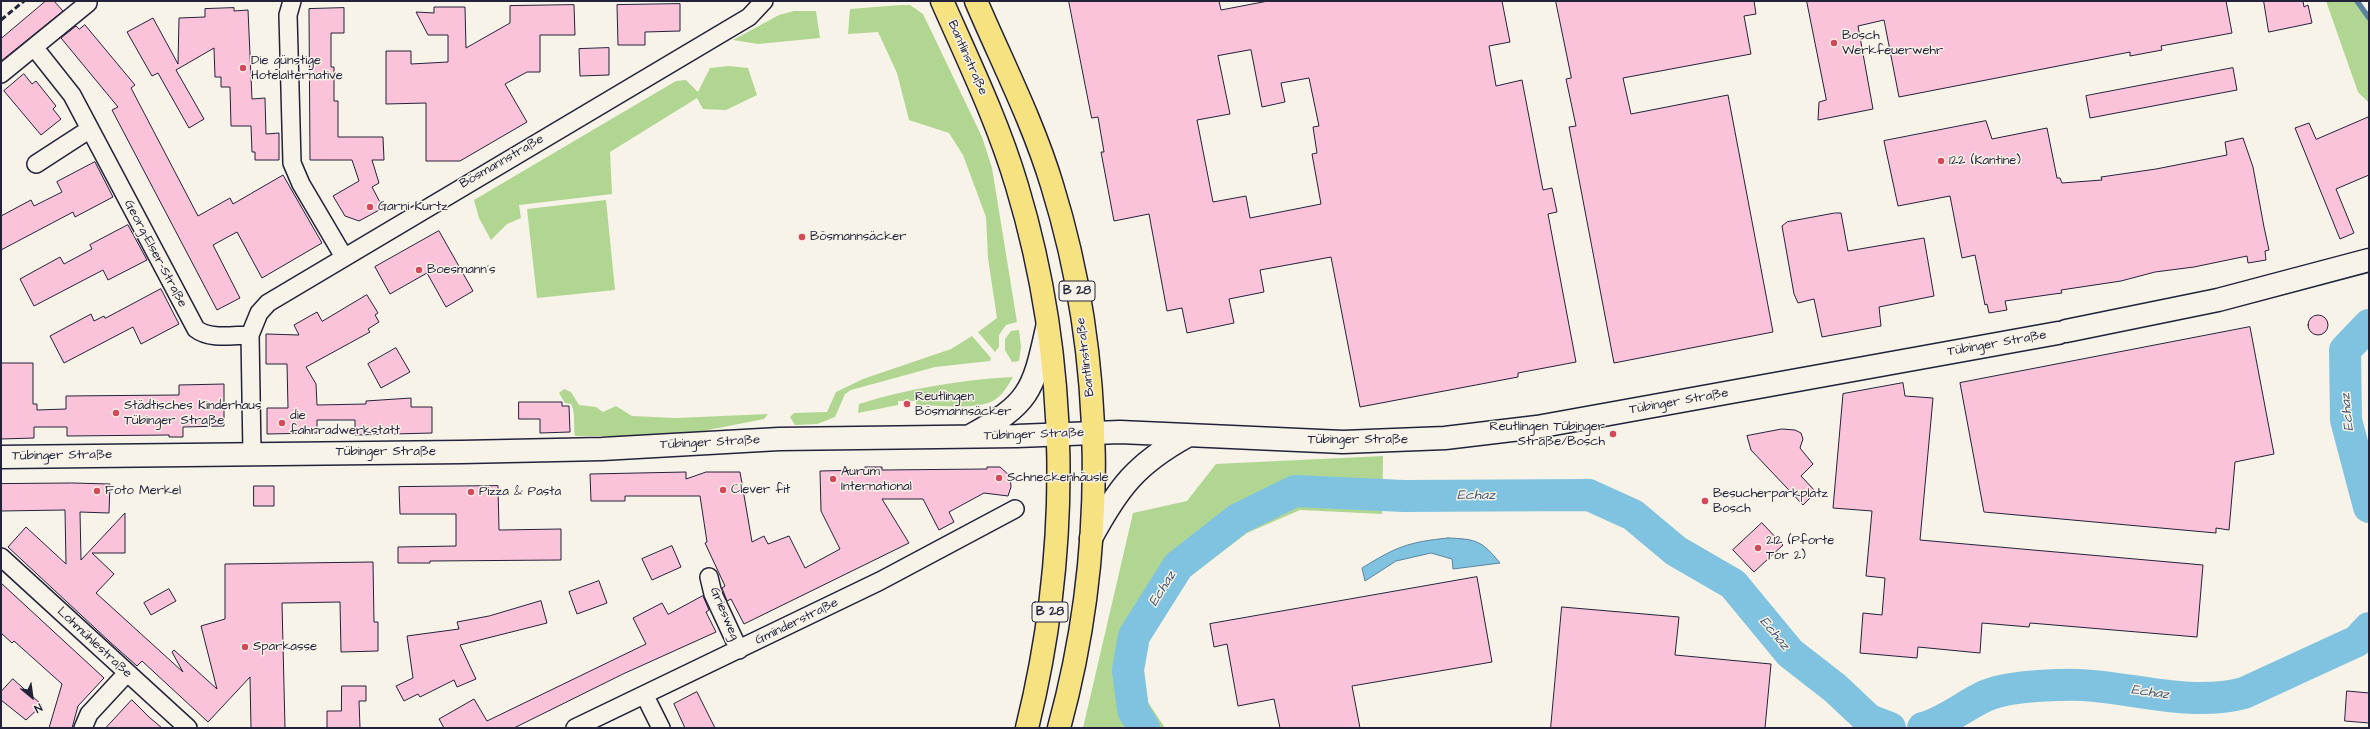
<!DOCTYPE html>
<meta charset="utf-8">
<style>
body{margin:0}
#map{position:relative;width:2370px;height:729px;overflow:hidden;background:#f7f3e8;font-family:"Architects Daughter",sans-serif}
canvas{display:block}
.frame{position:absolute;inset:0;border:2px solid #22223b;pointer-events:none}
.north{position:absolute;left:12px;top:677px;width:40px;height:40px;-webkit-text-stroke:3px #f7f3e8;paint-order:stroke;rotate:151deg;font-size:11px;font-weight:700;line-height:16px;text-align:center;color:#22223b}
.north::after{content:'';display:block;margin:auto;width:14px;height:18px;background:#22223b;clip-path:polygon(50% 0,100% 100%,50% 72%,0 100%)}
</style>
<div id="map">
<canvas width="2370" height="729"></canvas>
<div class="frame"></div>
<div class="north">N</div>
</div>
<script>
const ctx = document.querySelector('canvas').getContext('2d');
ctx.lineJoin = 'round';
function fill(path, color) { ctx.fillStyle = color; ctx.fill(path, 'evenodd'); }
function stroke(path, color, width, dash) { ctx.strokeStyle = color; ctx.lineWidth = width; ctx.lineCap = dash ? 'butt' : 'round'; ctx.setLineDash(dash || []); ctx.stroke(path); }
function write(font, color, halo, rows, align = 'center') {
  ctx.font = font + ' "Architects Daughter",sans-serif'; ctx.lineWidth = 3; ctx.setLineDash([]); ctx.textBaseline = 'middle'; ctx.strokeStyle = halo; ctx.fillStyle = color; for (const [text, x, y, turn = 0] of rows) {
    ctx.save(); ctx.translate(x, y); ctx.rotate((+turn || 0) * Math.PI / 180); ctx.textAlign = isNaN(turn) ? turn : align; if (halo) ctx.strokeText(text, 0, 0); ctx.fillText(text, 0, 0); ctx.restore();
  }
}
fill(new Path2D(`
 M2326 1H2357L2369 18V103L2358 92Z
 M901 5H910L923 14 982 137 992 168 1017 322 1006 325 999 335V347L995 352 978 332 997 318 988 258 986 217 963 155 949 133 909 120 897 73 878 32 848 34 850 9Z
 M794 11H816L820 38 758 44 733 40 779 15Z
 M729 66 748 68 757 95 726 110 703 109 697 98 610 152 612 194 519 205 521 218 507 224 491 240 479 218 474 200 676 81 686 80 698 92 710 68Z
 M606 200 615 290 537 298 527 209Z
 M1019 330 1021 347 1019 361 1012 362 1005 350V339L1011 331Z
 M972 336 991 358 990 361 935 367 851 390 845 394 835 417 817 424 795 425 790 417 794 413 827 412 836 392 863 379 951 349Z
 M1013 377C1008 385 1004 393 996 399 980 411 937 405 916 405V401H898V405L858 413 859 404C910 388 960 380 1013 377Z
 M564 389 571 392 579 405 596 407 603 412 616 406 632 416 676 418 768 414 764 419 693 433 660 436H575C573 426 576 412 571 404L565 403 559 393Z
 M1383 456 1382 514 1300 510 1247 533 1188 578 1147 642 1143 669 1148 702 1165 728H1083L1133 513 1187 501 1216 464Z`), '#b0d691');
const water = new Path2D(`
 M1448 538C1477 539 1482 541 1500 563L1453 569 1452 559 1431 553 1396 561 1365 581 1362 568C1396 547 1408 542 1448 538Z`);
fill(water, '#80c3e1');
stroke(water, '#5a839f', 1);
stroke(new Path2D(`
 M2357 1 2369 18`), '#5a839f', 5.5);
stroke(new Path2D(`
 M2369 325 2345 350 2346 420 2369 507
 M1144 728 1133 710 1128 670 1134 636 1178 566 1238 519 1295 491 1404 496 1589 495 1633 515 1676 551 1733 584 1790 653 1835 688 1869 720 1890 728
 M1923 728C1945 722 1964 706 1985 696 2006 687 2036 686 2060 685 2121 682 2182 709 2244 693L2357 641 2369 628`), '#80c3e1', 32);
const building = new Path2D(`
 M46 1H54L63 11 1 61V39Z
 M1069 1H1219L1221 10 1268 1H1502L1510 42 1489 46 1496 86 1522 80 1543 190 1552 188 1557 212 1548 214 1576 362 1518 373V377L1360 407 1331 257 1260 270 1264 292 1229 299 1234 323 1187 333 1182 308 1167 311 1149 214 1114 221 1101 152H1104L1098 117 1092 118ZM1251 50 1262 107 1285 102 1281 83 1309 78 1319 126 1313 127 1317 153 1312 154 1321 204 1250 218 1246 196 1213 202 1197 120 1230 114 1218 56Z
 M1556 1H1754L1756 14 1744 16 1751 54 1623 78 1631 114 1728 95 1773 332 1614 363 1569 127 1576 126 1566 79 1571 78Z
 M1807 1H2226L2232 33 2161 46 2162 50 2130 56V52L1899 97 1884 20 1858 26 1873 109 1818 120 1819 102 1826 100Z
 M2264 1H2303L2304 7 2308 5 2312 23 2269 32Z
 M680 4V31L645 32V45H618L617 5Z
 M574 5 575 35H540V72H527L505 84 527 122 460 161H426V103L386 104V51H411V64L448 62V35H428L416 12 434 13V7H465L466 48 510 23V6Z
 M234 8V11L248 10 252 99 265 98 266 134 279 133V160H255V152H252L251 126H231L230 87H221V77H215L214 48 176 70 204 119 189 128 158 73 152 76 127 32 153 18 178 64 179 18 205 17V9Z
 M344 8V33H331V67H334V101H338V137H383L384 160H372L379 183 372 187 383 208 359 221 345 216 333 196 359 181 352 160H310L309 9Z
 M85 25 135 85 131 88 198 216 230 198 233 204 283 175 322 243 262 278 237 232 213 245 240 298 217 310 112 110 118 107 61 38 76 26 79 29Z
 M609 48V75L580 76 579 49Z
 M2233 68 2237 90 2090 118 2086 96Z
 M24 74 32 84 36 81 56 106 53 109 61 119 41 135 4 91Z
 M2369 117V175L2336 189 2354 233 2340 239 2295 128 2309 123 2316 139Z
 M1986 121 1992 139 2047 128 2057 178H2060L2062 183 2102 180 2101 177 2156 169 2227 155 2225 142 2243 138 2253 167 2264 227 2269 250 2265 251 2266 260 2248 263 2247 256 2194 267 2155 272 2121 281 2061 290 2062 293 2054 294 2005 301 2007 310 1989 313 1987 304 1985 305 1975 255 1962 258 1950 196 1898 206 1884 141Z
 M95 162 113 197 75 217 73 212 1 250V216L31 200 34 206 62 192 57 182Z
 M1835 213H1841L1848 251 1924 238 1934 296 1879 307 1881 326 1822 337 1814 299 1798 303 1794 294 1782 226 1787 222Z
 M128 225 147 260 108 280 103 270 34 306 20 279 60 257 64 264 92 249 90 245Z
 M439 231 473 291 446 307 427 273 390 294 375 267Z
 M161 289 179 324 141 344 133 327 64 363 50 336 91 314 94 321 104 316 105 318Z
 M367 295 378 313 375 315 379 322 368 329 370 332 306 367 316 384 317 405 366 404V401L411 398V407H432V433L355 435V420H317V433L267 434V408H288L287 364H266V334L299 335 294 325 317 312 322 321Z
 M2308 325a10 10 0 1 1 20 0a10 10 0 1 1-20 0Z
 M2250 327 2274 454 2235 462 2229 530 2216 528V533L1984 512 1960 383Z
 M396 348 410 372 381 388 368 364Z
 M1 363H33V404H37V410L66 409V396L179 395V385L224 384V426L183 427V437H169V435L67 436V427H34V438L1 439Z
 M1903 383 1905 396 1933 398 1920 540 2203 565 2197 637 2030 623 2029 627 1982 623 1980 653 1918 647 1917 658 1860 653 1863 613 1882 615 1885 578 1866 576 1872 511 1833 508 1843 394Z
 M519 402H562V406H569L570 432 540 433V419H519Z
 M1782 429 1795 430 1801 433 1803 439 1800 448 1813 464 1801 476 1816 492 1803 505 1751 450 1747 436Z
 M865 467H882V470L987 469V467H1000L1010 476 1011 487 1008 496 984 493 949 512 954 522 939 530 923 499H882L909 543 744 624 731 599 727 601 722 588 725 586 705 543 707 542 700 496H625V501H591L590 474 686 472V479L706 472H740L752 542 764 536 768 544 789 536 805 568 840 549 821 511 820 471 865 470Z
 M72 483 110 484 109 513 80 512 81 560 125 513V553H92L114 574 96 593 183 672 172 652 174 650 217 689 201 626 225 619V564L373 562 374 622H378V651L341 652 340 602 282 603 285 728H251L250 677 208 722 142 661 137 666 110 642 8 547 26 527 66 564 65 510 1 511V484Z
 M254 486H274V506H254Z
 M498 486 499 530 561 529V560L430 561V563H398V547L456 546V514H400L399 487Z
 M1762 523 1783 545 1754 572 1733 550Z
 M672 546 681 567 652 580 642 559Z
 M1477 577 1492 662 1352 686 1360 728H1280L1274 699 1238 706 1227 644 1214 647 1210 624Z
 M599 581 607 603 577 614 569 592Z
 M1 583 104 678 78 706 72 728H49L62 684 14 641 12 643 1 633Z
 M169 589 176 601 151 615 144 603Z
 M703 596 709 610 706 612 716 632 623 674 514 728H444L439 719 474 699 487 721 646 644 633 618 662 603 668 614Z
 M541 601 547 623 460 645 476 679 457 687 454 680 420 697 418 694 404 701 396 686 413 678 407 636 459 629 457 622 489 616Z
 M1562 607 1679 617 1675 655 1771 664 1765 728H1551Z
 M13 679 42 705 26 720 1 700V692Z
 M342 686H366V701H359L360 728H327V711H341Z
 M2347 691 2369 693V723L2345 721Z
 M697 692 715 728H685L674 704Z
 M132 700 149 717 162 728H106Z`);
fill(building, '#fbc3d9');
stroke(building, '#22223b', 1);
const street = new Path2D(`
 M292 1 288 15 292 163 301 184 344 257
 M34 47 72 95 196 329C210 340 233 335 250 335
 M1 74 88 3
 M36 164 90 129
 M252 454 250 335 259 313 268 303 749 17 764 1
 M1 557 188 728
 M709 577 713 594 739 650
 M645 696 661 728
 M83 728 89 714 127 673
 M575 728 880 581 1015 509`);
const secondary = new Path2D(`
 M2066 331 2218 300 2369 260
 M970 436C1029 404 1033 392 1047 328
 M1 457 462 452 602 449 779 439 1017 436 1120 432 1343 442 1445 438 1537 427 2058 333
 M1091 538C1118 488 1136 464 1187 436`);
const primary = new Path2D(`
 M942 1C969 62 998 122 1017 186 1070 362 1071 550 1027 728
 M976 1C1002 62 1033 122 1052 185 1106 359 1107 553 1059 728`);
stroke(street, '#22223b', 20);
stroke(secondary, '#22223b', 25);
stroke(primary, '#22223b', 25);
stroke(street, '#f7f3e8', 17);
stroke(secondary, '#f7f3e8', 22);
stroke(primary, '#f7e281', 22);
stroke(new Path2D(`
 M1 20 24 1`), '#22223b', 3, [6, 3]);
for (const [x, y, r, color] of [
 [1834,43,4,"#d1495b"],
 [243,68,4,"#d1495b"],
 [1941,161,4,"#d1495b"],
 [370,207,4,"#d1495b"],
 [802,237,4,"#d1495b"],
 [419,270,4,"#d1495b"],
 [907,404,4,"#d1495b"],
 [116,413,4,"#d1495b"],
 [282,423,4,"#d1495b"],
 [1613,434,4,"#d1495b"],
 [999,478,4,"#d1495b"],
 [833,479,4,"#d1495b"],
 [723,490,4,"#d1495b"],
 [97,491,4,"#d1495b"],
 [471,492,4,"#d1495b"],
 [1705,501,4,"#d1495b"],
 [1758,548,4,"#d1495b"],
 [245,647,4,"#d1495b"]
]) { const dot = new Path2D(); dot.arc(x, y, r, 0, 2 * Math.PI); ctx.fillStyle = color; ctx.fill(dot); stroke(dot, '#f7f3e8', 1.5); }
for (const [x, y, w] of [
 [1077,291,36],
 [1050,612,36]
]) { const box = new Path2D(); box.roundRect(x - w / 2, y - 10, w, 20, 3); ctx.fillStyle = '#f7f3e8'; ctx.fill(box); stroke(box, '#22223b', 1); }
write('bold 12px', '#22223b', null, [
 ["B 28",1077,291],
 ["B 28",1050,612]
]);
write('13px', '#22223b', '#f7f3e8', [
 ["Bosch",1842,36],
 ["Werkfeuerwehr",1842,51],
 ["Die günstige",251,61],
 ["Hotelalternative",251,76],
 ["122 (Kantine)",1949,161],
 ["Garni Kurtz",378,207],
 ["Bösmannsäcker",810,237],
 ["Boesmann´s",427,270],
 ["Reutlingen",915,397],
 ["Bösmannsäcker",915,412],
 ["Städtisches Kinderhaus",124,406],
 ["Tübinger Straße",124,421],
 ["die",290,416],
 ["fahrradwerkstatt",290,431],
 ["Reutlingen Tübinger",1605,427,"right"],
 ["Straße/Bosch",1605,442,"right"],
 ["Aurum",841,472],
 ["International",841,487],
 ["Schneckenhäusle",1007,478],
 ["Clever fit",731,490],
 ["Foto Merkel",105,491],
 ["Pizza & Pasta",479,492],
 ["Besucherparkplatz",1713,494],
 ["Bosch",1713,509],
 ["212 (Pforte",1766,541],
 ["Tor 2)",1766,556],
 ["Sparkasse",253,647]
], 'left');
write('13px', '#22223b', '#f7f3e8', [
 ["Bantlinstraße",967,58,66],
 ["Bösmannstraße",502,162,-30],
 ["Georg-Elser-Straße",155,254,62],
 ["Tübinger Straße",1997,344,-10],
 ["Bantlinstraße",1086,357,-97],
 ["Tübinger Straße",1679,402,-10],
 ["Tübinger Straße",1034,435,-2],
 ["Tübinger Straße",1358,440],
 ["Tübinger Straße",710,443,-3],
 ["Tübinger Straße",386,452],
 ["Tübinger Straße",62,456,-1],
 ["Griesweg",724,614,67],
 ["Gminderstraße",797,622,-26],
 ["Lohmühlestraße",94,643,43]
]);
write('italic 14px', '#3e526d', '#f7f3e8', [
 ["Echaz",2348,412,-96],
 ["Echaz",1476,496],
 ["Echaz",1163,589,-58],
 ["Echaz",1774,634,50],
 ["Echaz",2150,693,8]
]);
</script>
